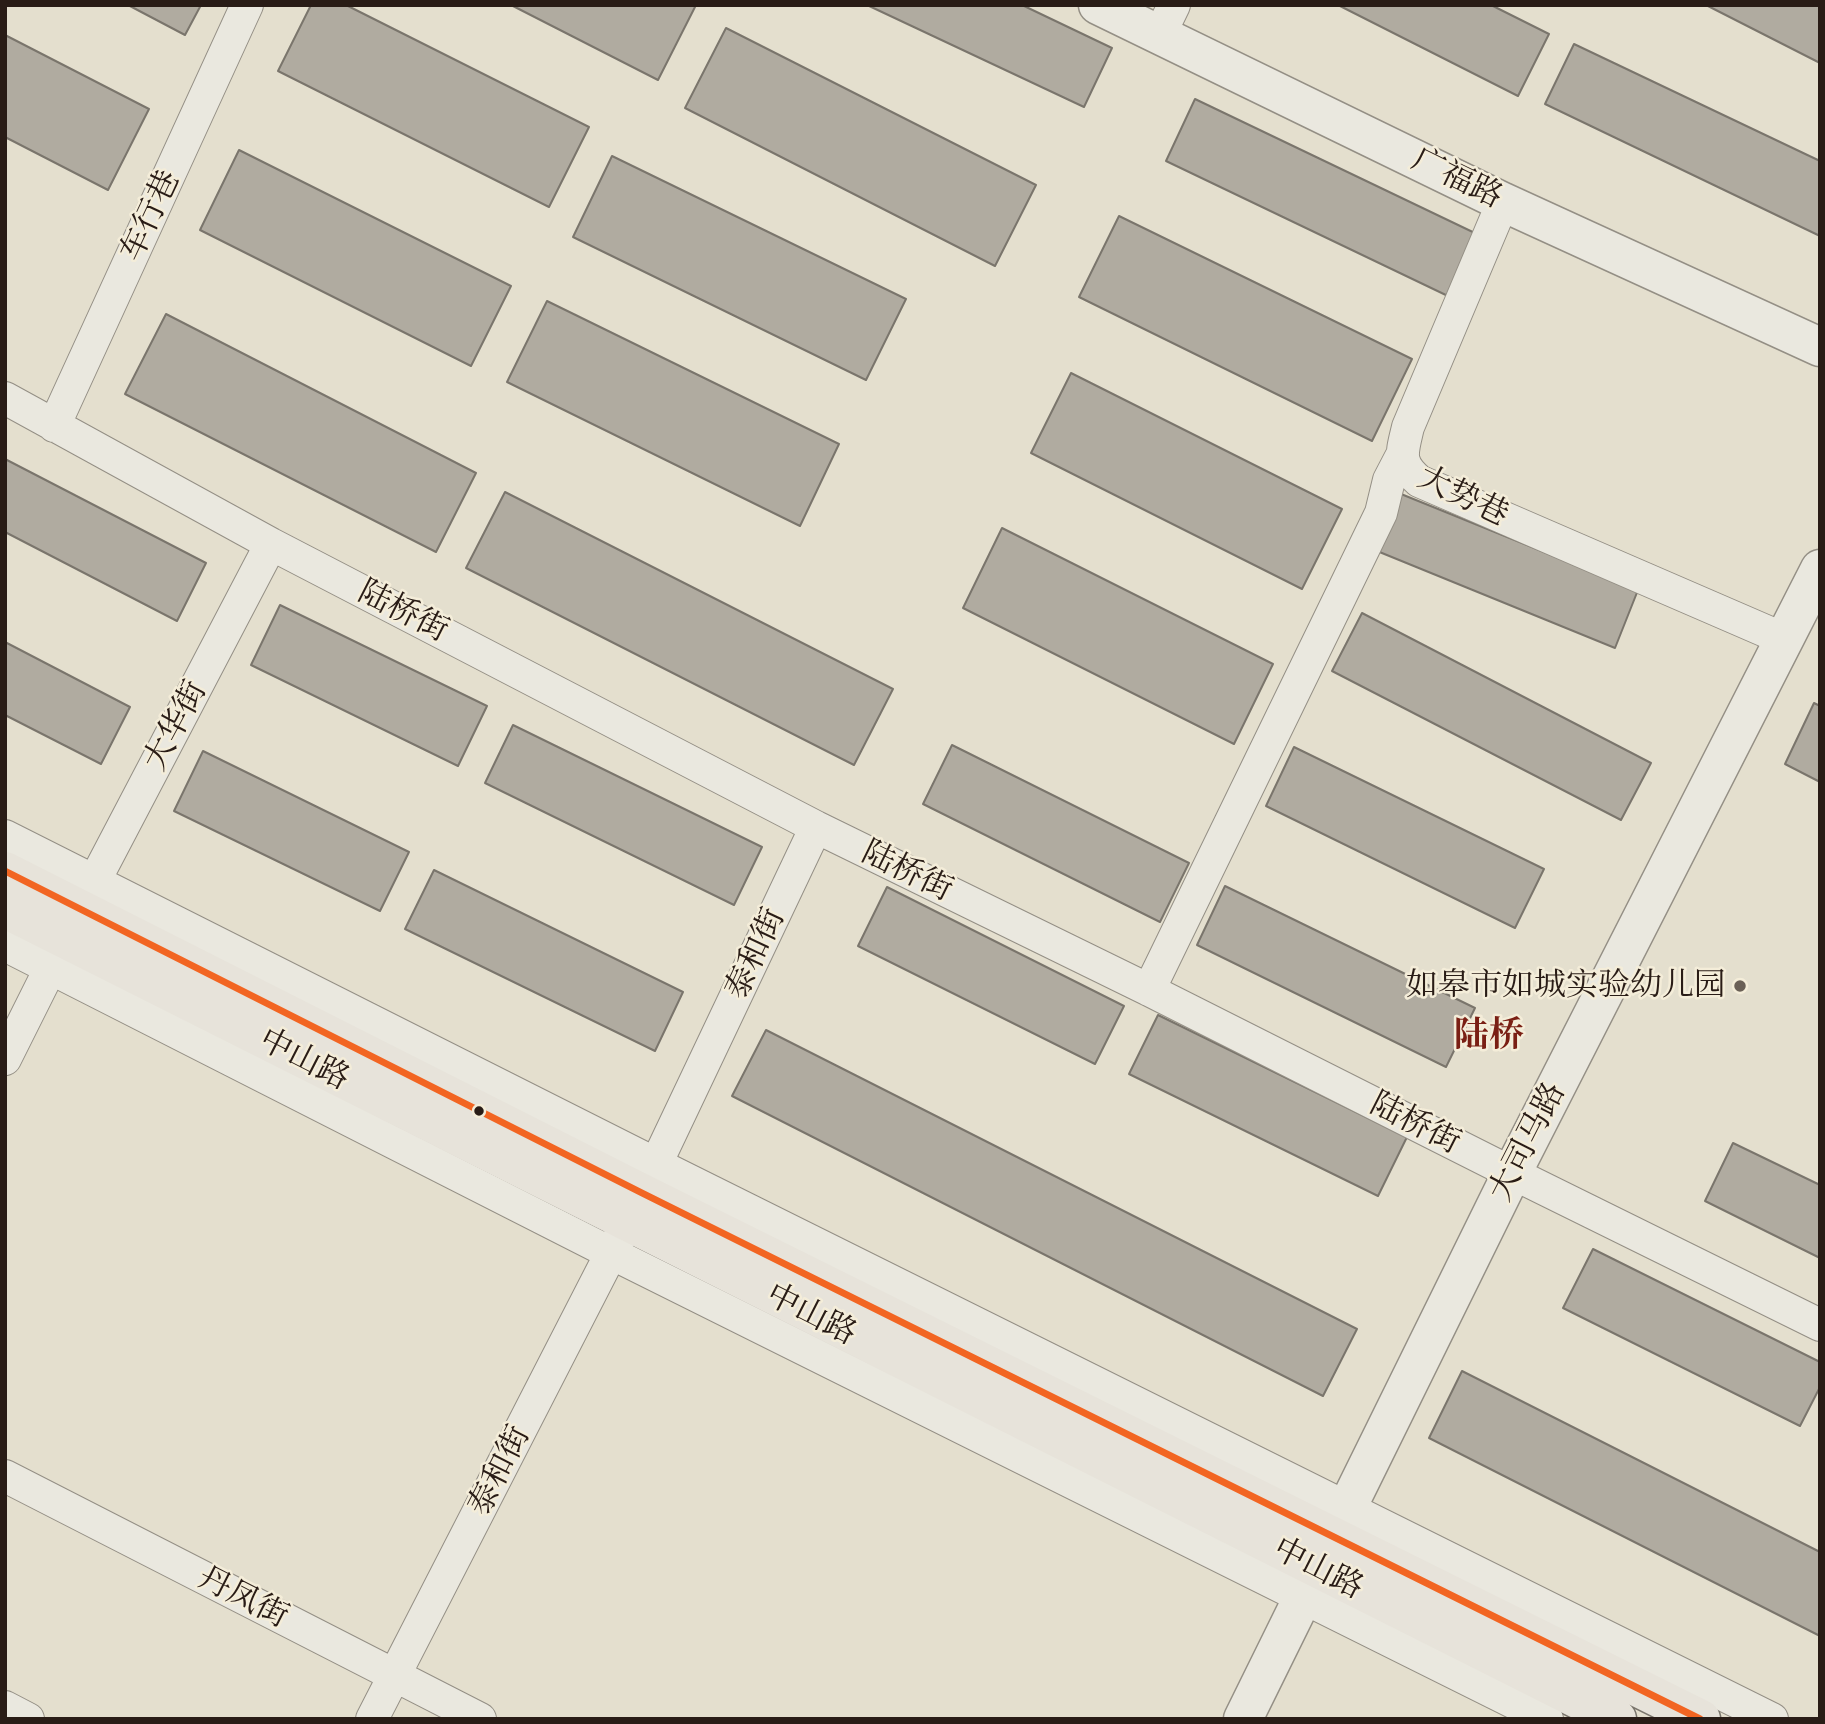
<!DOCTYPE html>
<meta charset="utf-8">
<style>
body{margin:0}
#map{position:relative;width:1825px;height:1724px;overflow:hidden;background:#e4dfce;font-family:"EB Garamond",serif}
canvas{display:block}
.frame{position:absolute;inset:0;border:7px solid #291c16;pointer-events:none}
</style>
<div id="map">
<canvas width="1825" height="1724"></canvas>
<div class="frame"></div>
</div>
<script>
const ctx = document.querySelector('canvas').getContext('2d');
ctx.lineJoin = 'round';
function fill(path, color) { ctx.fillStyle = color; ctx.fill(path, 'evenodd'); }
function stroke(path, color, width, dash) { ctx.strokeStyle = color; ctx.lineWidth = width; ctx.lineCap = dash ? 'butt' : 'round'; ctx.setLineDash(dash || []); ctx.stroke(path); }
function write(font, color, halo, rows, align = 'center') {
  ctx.font = font + ' "EB Garamond","Noto Serif SC",serif'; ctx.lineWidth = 5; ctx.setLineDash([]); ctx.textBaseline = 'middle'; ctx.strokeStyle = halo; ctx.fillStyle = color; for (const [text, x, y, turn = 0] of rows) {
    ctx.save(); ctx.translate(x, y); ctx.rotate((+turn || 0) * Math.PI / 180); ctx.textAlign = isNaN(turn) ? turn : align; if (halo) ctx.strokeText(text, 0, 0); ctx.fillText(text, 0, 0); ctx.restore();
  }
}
const building = new Path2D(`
 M128 5H201L185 35Z
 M311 5H346L589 127 549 207 278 71Z
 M511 5H696L658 80Z
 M867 5H1022L1112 48 1084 107Z
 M1338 5H1491L1549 34 1518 96Z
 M1706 5H1820V63Z
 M726 28 1036 185 995 266 685 108Z
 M5 35 149 109 108 190 5 137Z
 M1574 44 1820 161V236L1545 104Z
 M1195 99 1479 235 1450 297 1166 161Z
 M239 150 511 286 471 366 200 230Z
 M612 156 906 299 866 380 573 237Z
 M1119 216 1412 359 1372 441 1079 297Z
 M547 301 839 444 800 526 507 382Z
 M166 314 476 473 436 552 125 394Z
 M1071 373 1342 509 1302 589 1031 453Z
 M5 459 206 563 177 621 5 532Z
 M505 492 893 689 854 765 466 568Z
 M1401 494 1638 590 1615 648 1377 551Z
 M1002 528 1273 664 1234 744 963 608Z
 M280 605 487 706 458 766 251 665Z
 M1362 613 1651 763 1621 820 1332 671Z
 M5 642 130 707 101 764 5 715Z
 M1814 703 1820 706V782L1785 764Z
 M513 725 762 847 734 905 485 783Z
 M952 745 1189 863 1160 922 923 804Z
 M1294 747 1544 869 1515 928 1266 806Z
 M203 751 409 852 380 911 174 811Z
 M434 870 683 992 655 1051 405 929Z
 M1225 886 1475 1008 1446 1067 1197 945Z
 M887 887 1124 1006 1095 1064 858 946Z
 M1158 1015 1407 1137 1378 1196 1129 1074Z
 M766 1030 1357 1329 1323 1396 732 1096Z
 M1733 1143 1820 1185V1258L1705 1201Z
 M1593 1249 1820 1362V1387L1800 1426 1563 1308Z
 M1462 1371 1820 1552V1636L1429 1438Z`);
fill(building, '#b0aba0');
stroke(building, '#7a756c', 2);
const minor = new Path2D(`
 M1160 34 1174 5
 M1503 202 1408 427C1402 453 1397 462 1419 481L1784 639
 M5 398 271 544 816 827 1149 990 1512 1173 1820 1325
 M54 426 247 5
 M5 836 656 1164 1772 1719
 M84 901 271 544
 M5 945 611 1253 1547 1719
 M1149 990 1381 513 1389 480 1401 457
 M5 1059 59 951
 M647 1183 816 827
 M5 1476 480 1719
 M5 1707 28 1719
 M372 1719 621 1234`);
const tertiary = new Path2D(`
 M1098 5 1503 202 1820 347
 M1243 1719 1512 1173 1820 569`);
const primary = new Path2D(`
 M5 871 642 1193 1701 1719
 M5 909 1617 1719`);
stroke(minor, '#948f85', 34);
stroke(tertiary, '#948f85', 41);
stroke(primary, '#7a756c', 41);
stroke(minor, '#eae8df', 32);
stroke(tertiary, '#eae8df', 38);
stroke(primary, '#e7e3da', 38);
stroke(new Path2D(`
 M5 871 642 1193 1700 1719`), '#f26522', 7);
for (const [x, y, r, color] of [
 [1740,986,7,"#6a6056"],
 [479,1111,6,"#291c16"]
]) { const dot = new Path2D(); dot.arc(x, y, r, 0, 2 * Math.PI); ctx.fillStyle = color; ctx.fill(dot); stroke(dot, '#f4edd9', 2.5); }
write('32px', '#291c16', '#f4edd9', [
 ["广福路",1457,179,26],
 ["车行巷",151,216,-65],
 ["大势巷",1463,497,26],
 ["陆桥街",403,612,27],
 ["大华街",176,726,-62],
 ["陆桥街",907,872,26],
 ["泰和街",756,954,-65],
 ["中山路",304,1060,27],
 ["陆桥街",1415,1124,27],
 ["大司马路",1528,1142,-63],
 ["中山路",811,1315,27],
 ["泰和街",500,1471,-63],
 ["中山路",1318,1569,27],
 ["丹凤街",243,1598,27]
]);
write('32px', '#291c16', '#f4edd9', [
 ["如皋市如城实验幼儿园",1726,986]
], 'right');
write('bold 35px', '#7a1f14', '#f4edd9', [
 ["陆桥",1489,1036]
]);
</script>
